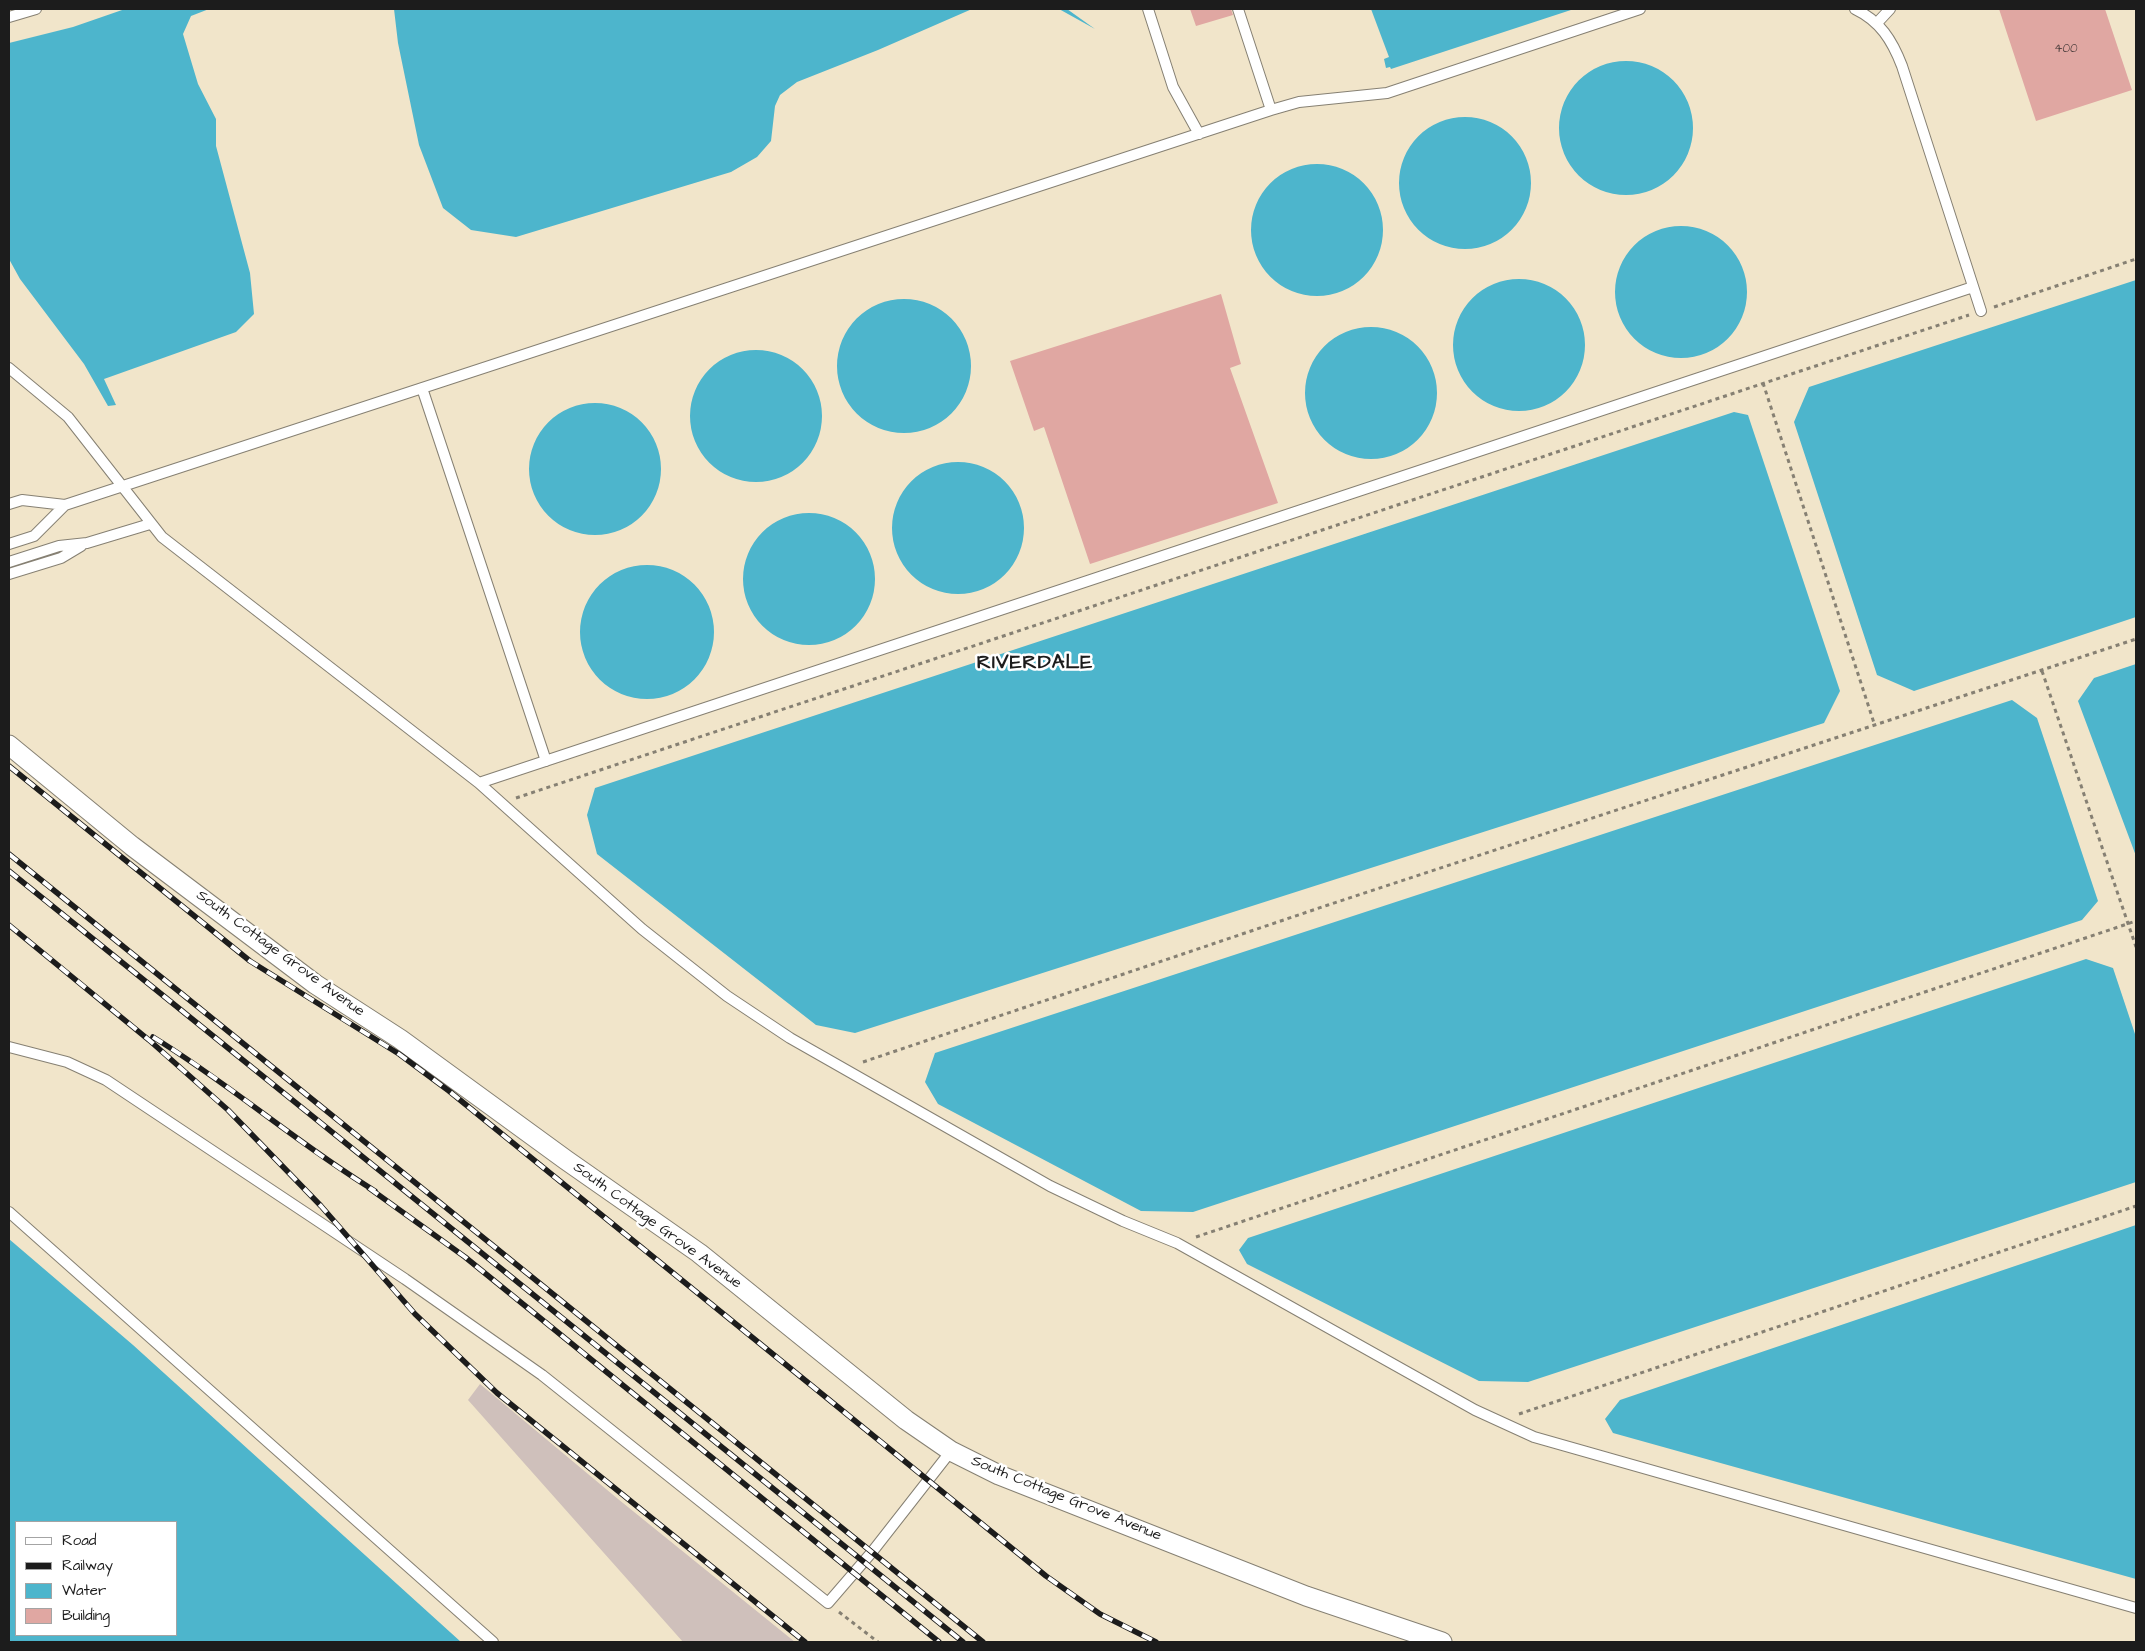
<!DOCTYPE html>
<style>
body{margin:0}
#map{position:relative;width:2145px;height:1651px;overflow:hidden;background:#f1e5ca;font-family:"Architects Daughter",sans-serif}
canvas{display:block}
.frame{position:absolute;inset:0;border:10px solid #1c1c1c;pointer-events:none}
.legend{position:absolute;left:15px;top:1521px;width:162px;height:115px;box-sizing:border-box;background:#fff;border:1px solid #a4a4a4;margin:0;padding:6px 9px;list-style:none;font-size:15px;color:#1c1c1c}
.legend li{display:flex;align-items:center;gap:10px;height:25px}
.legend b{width:25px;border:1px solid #a4a4a4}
</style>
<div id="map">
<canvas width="2145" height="1651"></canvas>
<div class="frame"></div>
<ul class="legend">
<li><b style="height:6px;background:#fff"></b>Road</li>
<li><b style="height:6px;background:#1c1c1c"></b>Railway</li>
<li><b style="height:14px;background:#4db5cc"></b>Water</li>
<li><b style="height:14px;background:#e0a7a2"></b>Building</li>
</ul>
</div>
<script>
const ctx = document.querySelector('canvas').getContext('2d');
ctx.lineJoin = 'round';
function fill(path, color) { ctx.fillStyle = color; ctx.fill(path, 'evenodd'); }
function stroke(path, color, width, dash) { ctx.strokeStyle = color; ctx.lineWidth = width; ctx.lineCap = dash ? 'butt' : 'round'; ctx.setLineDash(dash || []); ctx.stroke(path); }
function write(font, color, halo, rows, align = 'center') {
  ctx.font = font + ' "Architects Daughter",sans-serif'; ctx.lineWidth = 5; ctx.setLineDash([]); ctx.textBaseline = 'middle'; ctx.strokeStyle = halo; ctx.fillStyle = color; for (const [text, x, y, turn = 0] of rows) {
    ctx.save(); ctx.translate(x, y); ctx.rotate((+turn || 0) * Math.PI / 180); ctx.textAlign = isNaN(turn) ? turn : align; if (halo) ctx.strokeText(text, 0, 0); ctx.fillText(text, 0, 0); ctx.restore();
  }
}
fill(new Path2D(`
 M480 1384 618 1499 795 1642H683L468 1400Z`), '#cfc0bb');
fill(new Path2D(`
 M125 9H209L191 16 183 34 198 84 216 119V146L250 273 254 314 236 332 104 379 116 405 108 406 84 364 20 279 9 259V43L73 27Z
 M394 9H972L878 50 797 82 780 95 775 106 771 141 757 157 731 172 516 237 471 230 443 208 419 145 398 43Z
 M1059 9H1067L1095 29Z
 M1371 9H1574L1391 69 1390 67 1386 68 1384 59 1389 57Z
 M1559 128a67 67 0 1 1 134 0a67 67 0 1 1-134 0Z
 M1399 183a66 66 0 1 1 132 0a66 66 0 1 1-132 0Z
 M1251 230a66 66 0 1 1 132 0a66 66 0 1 1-132 0Z
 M1615 292a66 66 0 1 1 132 0a66 66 0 1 1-132 0Z
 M1453 345a66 66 0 1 1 132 0a66 66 0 1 1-132 0Z
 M2136 280V617L1914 691 1877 675 1794 422 1809 387Z
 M837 366a67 67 0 1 1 134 0a67 67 0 1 1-134 0Z
 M1305 393a66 66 0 1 1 132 0a66 66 0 1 1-132 0Z
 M690 416a66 66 0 1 1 132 0a66 66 0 1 1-132 0Z
 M529 469a66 66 0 1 1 132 0a66 66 0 1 1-132 0Z
 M1734 412 1748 415 1840 691 1824 723 855 1033 816 1025 597 854 587 815 595 788Z
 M892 528a66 66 0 1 1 132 0a66 66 0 1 1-132 0Z
 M743 579a66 66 0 1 1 132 0a66 66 0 1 1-132 0Z
 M580 632a67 67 0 1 1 134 0a67 67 0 1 1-134 0Z
 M2136 664V856L2078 701 2094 678Z
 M2012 700 2037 718 2098 901 2082 920 1193 1212 1141 1211 938 1104 925 1082 935 1053Z
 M2086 959 2113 968 2136 1037V1182L1528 1382 1479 1381 1247 1264 1239 1250 1248 1238Z
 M2136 1225V1579L1613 1433 1605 1419 1620 1400Z
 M9 1239 133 1345 461 1642H9ZM16 1522H176V1635H16Z`), '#4db5cc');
fill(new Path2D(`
 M1190 9H1231L1233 15 1196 26Z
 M1999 9H2105L2132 90 2036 121Z
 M1221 294 1241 364 1230 368 1278 503 1090 564 1044 427 1034 431 1010 361Z`), '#e0a7a2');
const service = new Path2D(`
 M1148 9 1173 87 1199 134
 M1238 9 1271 110
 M1855 9C1880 21 1892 40 1902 66L1981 311
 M9 17 36 9
 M1877 23 1890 9
 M9 368 68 417 162 537 479 783 642 929 727 996 790 1038 1050 1186 1123 1221 1177 1243 1475 1410 1534 1437 2136 1608
 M422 388 546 761
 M9 504 22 500 65 505
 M9 544 34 536 65 505 1271 110 1299 102 1387 93 1640 9
 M9 562 59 546 87 543 150 524
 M9 574 61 558 81 546
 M479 783 1973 287
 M9 1047 67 1062 106 1080 405 1279 542 1375 828 1603 872 1552 951 1451
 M9 1212 493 1642`);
const minor = new Path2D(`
 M9 745 132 846 315 984 400 1039 566 1160 699 1253 906 1420 951 1451 999 1475 1306 1596 1442 1642`);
stroke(service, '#868073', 12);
stroke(minor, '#868073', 21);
stroke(new Path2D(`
 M1994 307 2136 259
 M1763 383 1875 726
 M2042 671 2136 947
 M516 798 1969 315
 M863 1062 1328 905 2136 639
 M1196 1237 2136 921
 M1519 1414 2136 1206
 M839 1612 878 1642`), '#868073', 3, [4, 4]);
stroke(service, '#fff', 10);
stroke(minor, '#fff', 19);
const rail = new Path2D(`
 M9 766 250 961 399 1054 449 1091 1046 1576 1100 1614 1156 1642
 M9 854 983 1642
 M9 871 963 1642
 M9 925 149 1040 228 1110 321 1206 415 1314 497 1393 805 1642
 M153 1037C230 1084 298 1144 375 1191
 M369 1188 465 1257 939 1642`);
stroke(rail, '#1c1c1c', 5.5);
stroke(rail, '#fff', 4, [11]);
write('12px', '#4d3f3e', null, [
 ["400",2066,49]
]);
write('15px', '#1c1c1c', '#fff', [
 ["South Cottage Grove Avenue",280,954,36],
 ["South Cottage Grove Avenue",657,1226,36],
 ["South Cottage Grove Avenue",1066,1499,22]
]);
ctx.letterSpacing = '1px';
write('bold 20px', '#1c1c1c', '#fff', [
 ["RIVERDALE",1035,664]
]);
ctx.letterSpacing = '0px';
</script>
